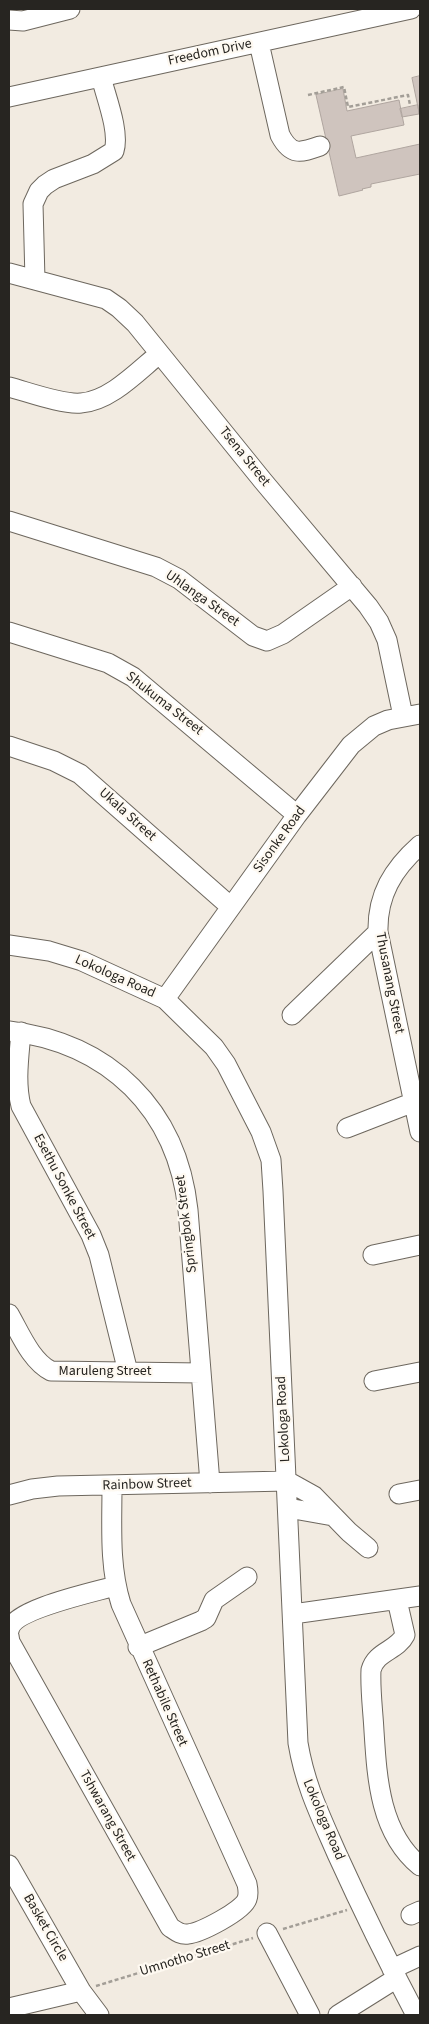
<!DOCTYPE html>
<style>
body{margin:0}
#map{position:relative;width:429px;height:2024px;overflow:hidden;background:#f2ebe1;font-family:"Source Sans 3",sans-serif}
canvas{display:block}
.frame{position:absolute;inset:0;border:10px solid #272521;pointer-events:none}
</style>
<div id="map">
<canvas width="429" height="2024"></canvas>
<div class="frame"></div>
</div>
<script>
const ctx = document.querySelector('canvas').getContext('2d');
ctx.lineJoin = 'round';
function fill(path, color) { ctx.fillStyle = color; ctx.fill(path, 'evenodd'); }
function stroke(path, color, width, dash) { ctx.strokeStyle = color; ctx.lineWidth = width; ctx.lineCap = dash ? 'butt' : 'round'; ctx.setLineDash(dash || []); ctx.stroke(path); }
function write(font, color, halo, rows, align = 'center') {
  ctx.font = font + ' "Source Sans 3",sans-serif'; ctx.lineWidth = 4.5; ctx.setLineDash([]); ctx.textBaseline = 'middle'; ctx.strokeStyle = halo; ctx.fillStyle = color; for (const [text, x, y, turn = 0] of rows) {
    ctx.save(); ctx.translate(x, y); ctx.rotate((+turn || 0) * Math.PI / 180); ctx.textAlign = isNaN(turn) ? turn : align; if (halo) ctx.strokeText(text, 0, 0); ctx.fillText(text, 0, 0); ctx.restore();
  }
}
const building = new Path2D(`
 M420 76V117L412 78Z
 M343 89 347 111 399 100 404 125 351 136 356 158 420 144V174L371 184V187L362 189 363 190 339 196 316 95Z
 M418 105 419 114 402 117 400 109Z`);
fill(building, '#cfc4be');
stroke(building, '#afa59f', 1);
const minor = new Path2D(`
 M9 20 23 21 70 9
 M259 43 280 135C291 156 300 153 320 146
 M9 97 411 9
 M9 273 106 299 119 308 135 323 263 481 368 606 379 622 387 640 403 716
 M35 280 33 204 39 191 45 185 54 179 93 164 114 151C120 132 106 97 101 77
 M9 387C28 392 63 405 81 403 110 401 137 372 159 354
 M9 521 156 567 179 579 253 636 267 641 283 634 352 586
 M9 632 108 663 133 677 297 815
 M9 746 54 761 80 774 231 907
 M420 845C393 869 377 895 378 932L420 1132
 M9 945 49 951 82 961 165 999 214 1047 226 1064 261 1132 271 1160 273 1191 298 1743C305 1785 320 1815 337 1854 362 1909 388 1962 416 2015
 M165 999 297 815 351 745 374 726 388 720 420 714
 M292 1015 378 932
 M9 1031C109 1043 177 1109 188 1210L210 1483
 M21 1032C19 1057 15 1082 21 1106L91 1235 99 1255 128 1372
 M347 1128 414 1102
 M373 1255 420 1245
 M9 1314C20 1333 31 1361 51 1371L201 1373
 M374 1381 420 1372
 M399 1494 420 1490
 M9 1495 32 1489 58 1486 287 1481 314 1496 349 1532 368 1548
 M288 1508 333 1516
 M397 1600 405 1635C397 1651 376 1651 371 1670 370 1690 373 1711 374 1731 377 1779 380 1833 420 1866
 M293 1614 420 1596
 M9 1631C12 1609 95 1592 115 1586
 M9 1636 10 1642 170 1927C176 1931 180 1935 188 1934 200 1933 243 1911 247 1899 249 1894 248 1889 247 1884L121 1604C109 1566 112 1525 112 1486
 M138 1647 201 1621 206 1618 214 1600 247 1577
 M9 1865 81 1991 99 2015
 M411 1915 420 1911
 M267 1933 310 2015
 M392 1969 420 1956
 M9 2008 81 1991
 M338 2015 397 1978`);
stroke(minor, '#6d675e', 21);
stroke(new Path2D(`
 M308 95 344 87 348 107 408 95 410 105
 M283 1929 347 1910
 M96 1986 253 1938`), '#a39e97', 2.5, [4, 2.5]);
stroke(minor, '#fff', 19);
write('14px', '#272521', '#fef9f1', [
 ["Freedom Drive",210,53,-12],
 ["Tsena Street",244,457,51],
 ["Uhlanga Street",202,599,35],
 ["Shukuma Street",164,704,38],
 ["Ukala Street",127,815,42],
 ["Sisonke Road",280,840,-54],
 ["Lokologa Road",115,977,24],
 ["Thusanang Street",389,983,79],
 ["Esethu Sonke Street",64,1187,62],
 ["Springbok Street",187,1224,-97],
 ["Maruleng Street",105,1372],
 ["Lokologa Road",284,1419,-93],
 ["Rainbow Street",147,1485,-2],
 ["Rethabile Street",164,1703,66],
 ["Tshwarang Street",107,1816,61],
 ["Lokologa Road",323,1820,67],
 ["Basket Circle",45,1928,60],
 ["Umnotho Street",185,1959,-17]
]);
</script>
